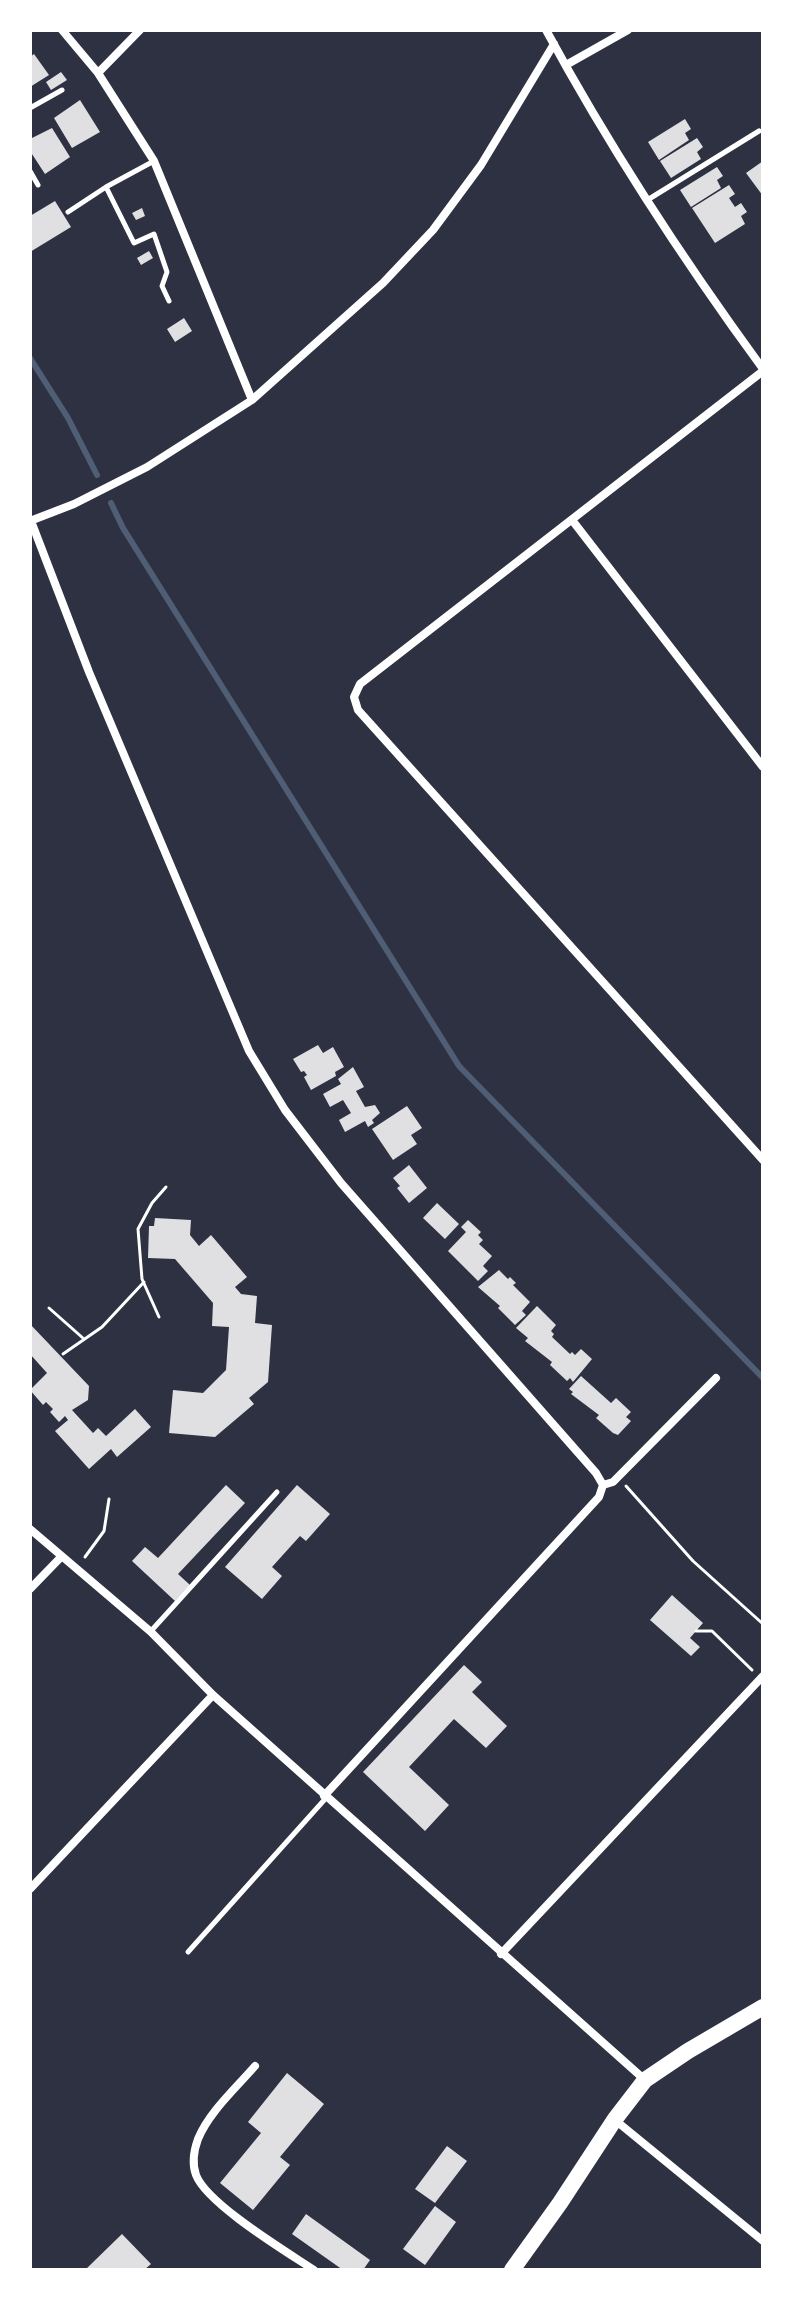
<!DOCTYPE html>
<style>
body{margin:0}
#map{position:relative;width:793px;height:2300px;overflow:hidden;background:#2d3142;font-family:Manrope,sans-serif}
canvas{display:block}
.frame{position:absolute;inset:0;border:32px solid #fff;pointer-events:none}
</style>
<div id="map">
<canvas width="793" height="2300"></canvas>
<div class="frame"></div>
</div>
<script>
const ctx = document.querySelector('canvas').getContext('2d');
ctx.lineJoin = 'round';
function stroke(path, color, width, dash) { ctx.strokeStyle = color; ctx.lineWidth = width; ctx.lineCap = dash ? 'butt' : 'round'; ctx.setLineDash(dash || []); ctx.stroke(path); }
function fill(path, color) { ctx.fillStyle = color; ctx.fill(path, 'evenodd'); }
stroke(new Path2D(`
 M30 358 68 418 97 475
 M111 503 123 528 459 1066 763 1378`), '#4f5d75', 6);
fill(new Path2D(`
 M34 54 49 75 30 87V57Z
 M61 72 67 80 51 90 46 82Z
 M80 100 100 132 72 148 54 118Z
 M685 119 691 129 685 133 689 140 659 160 648 142Z
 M52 128 70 157 45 174 30 151V139Z
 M697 138 703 147 697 152 701 159 671 178 660 161Z
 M763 161V196L746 173Z
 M717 167 723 176 717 180 721 188 691 207 680 190Z
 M729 185 735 194 729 198 735 207 741 203 747 212 741 216 745 224 715 243 692 208Z
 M55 201 71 227 30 252V216Z
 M142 208 145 216 136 220 132 213Z
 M149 251 153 258 141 265 137 258Z
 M184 318 192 331 175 342 167 329Z
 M318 1045 323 1053 333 1047 344 1067 335 1072 336 1076 311 1090 304 1077 307 1075 304 1071 301 1072 293 1059Z
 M353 1067 364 1087 356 1091 365 1107 375 1105 380 1113 372 1120 374 1123 368 1127 365 1121 345 1132 339 1120 351 1113 343 1100 330 1107 323 1094 341 1084 338 1079Z
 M407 1106 422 1128 411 1135 417 1144 393 1160 372 1129Z
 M409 1165 427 1188 409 1203 397 1188 400 1186 393 1178Z
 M437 1203 459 1224 445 1239 423 1218Z
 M155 1218 191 1220 190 1235 199 1246 211 1235 247 1277 235 1287 241 1294 257 1296 255 1323 272 1325 268 1382 249 1398 254 1404 215 1437 169 1433 173 1390 203 1393 226 1370 229 1327 212 1326 213 1303 175 1259 148 1258 149 1226H154Z
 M468 1220 481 1232 478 1235 483 1240 479 1244 492 1256 483 1266 488 1271 478 1281 448 1251 466 1232 461 1227Z
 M499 1270 508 1279 510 1277 516 1283 513 1285 530 1302 522 1311 526 1315 515 1325 498 1308 500 1306 478 1287Z
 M537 1306 556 1325 551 1331 554 1334 552 1337 570 1354 572 1352 575 1355 581 1349 592 1359 573 1382 570 1378 567 1381 550 1365 552 1362 525 1341 528 1338 516 1328Z
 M30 1324 89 1386 88 1400 72 1410 93 1433 98 1428 106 1436 135 1409 151 1427 117 1457 111 1449 89 1469 55 1431 68 1420 65 1416 59 1422 50 1412 53 1409 46 1402 43 1405 30 1390 47 1373 30 1354Z
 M581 1376 611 1403 616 1398 631 1412 626 1417 631 1421 618 1435 613 1433 596 1418 599 1415 571 1394 573 1392 569 1389Z
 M226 1485 245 1503 178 1574 190 1585 175 1601 132 1561 145 1547 158 1558Z
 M297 1485 330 1514 306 1541 300 1536 272 1567 282 1576 262 1599 225 1567Z
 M672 1595 703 1623 690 1638 700 1647 691 1656 650 1620Z
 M464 1665 482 1682 472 1692 507 1726 486 1748 454 1719 409 1767 449 1805 425 1831 363 1772Z
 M287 2073 324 2104 280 2157 290 2165 253 2210 220 2183 261 2133 248 2122Z
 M447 2146 467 2161 435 2203 415 2189Z
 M435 2206 456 2222 425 2265 403 2249Z
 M306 2214 370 2260 363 2270H343L292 2234Z
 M122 2234 151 2264 144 2270H85Z`), '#e0e0e3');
stroke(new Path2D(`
 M49 1308 84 1339
 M159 1317 142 1279 138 1229 152 1203 166 1187
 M63 1354 102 1327 144 1282
 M626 1486 693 1561 763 1624
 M85 1557 104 1531 109 1499
 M696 1631H712L752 1670`), '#fff', 3);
stroke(new Path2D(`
 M30 108 62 90
 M30 171 38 185
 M106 187 134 243 154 234 167 272 162 286 169 301
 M649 199 759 131
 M68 212 106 187 154 161
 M151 1631 277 1492
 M188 1952 326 1798`), '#fff', 5);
stroke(new Path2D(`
 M62 30 98 73 154 161 252 400
 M546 30C610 148 684 261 763 369
 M566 65 628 30
 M98 73 140 30
 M763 371 360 684 354 697 358 710 763 1160
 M572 520 763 767
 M30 521 74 504 147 467 252 400 383 283 433 230 481 165 554 44
 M31 521 89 672 249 1051 285 1110 341 1183 596 1473 603 1485
 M30 1529 151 1632 213 1695 645 2080
 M30 1589 61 1557
 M324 1796 599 1497 603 1485 613 1482 716 1378
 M30 1889 213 1695
 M501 1954 763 1676
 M255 2066C236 2088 209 2112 198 2139 194 2150 192 2164 196 2175 207 2204 287 2252 314 2270
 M615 2120 763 2241`), '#fff', 8);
stroke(new Path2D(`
 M512 2270 560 2203 615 2119 645 2080 688 2051 763 2007`), '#fff', 16);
</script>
